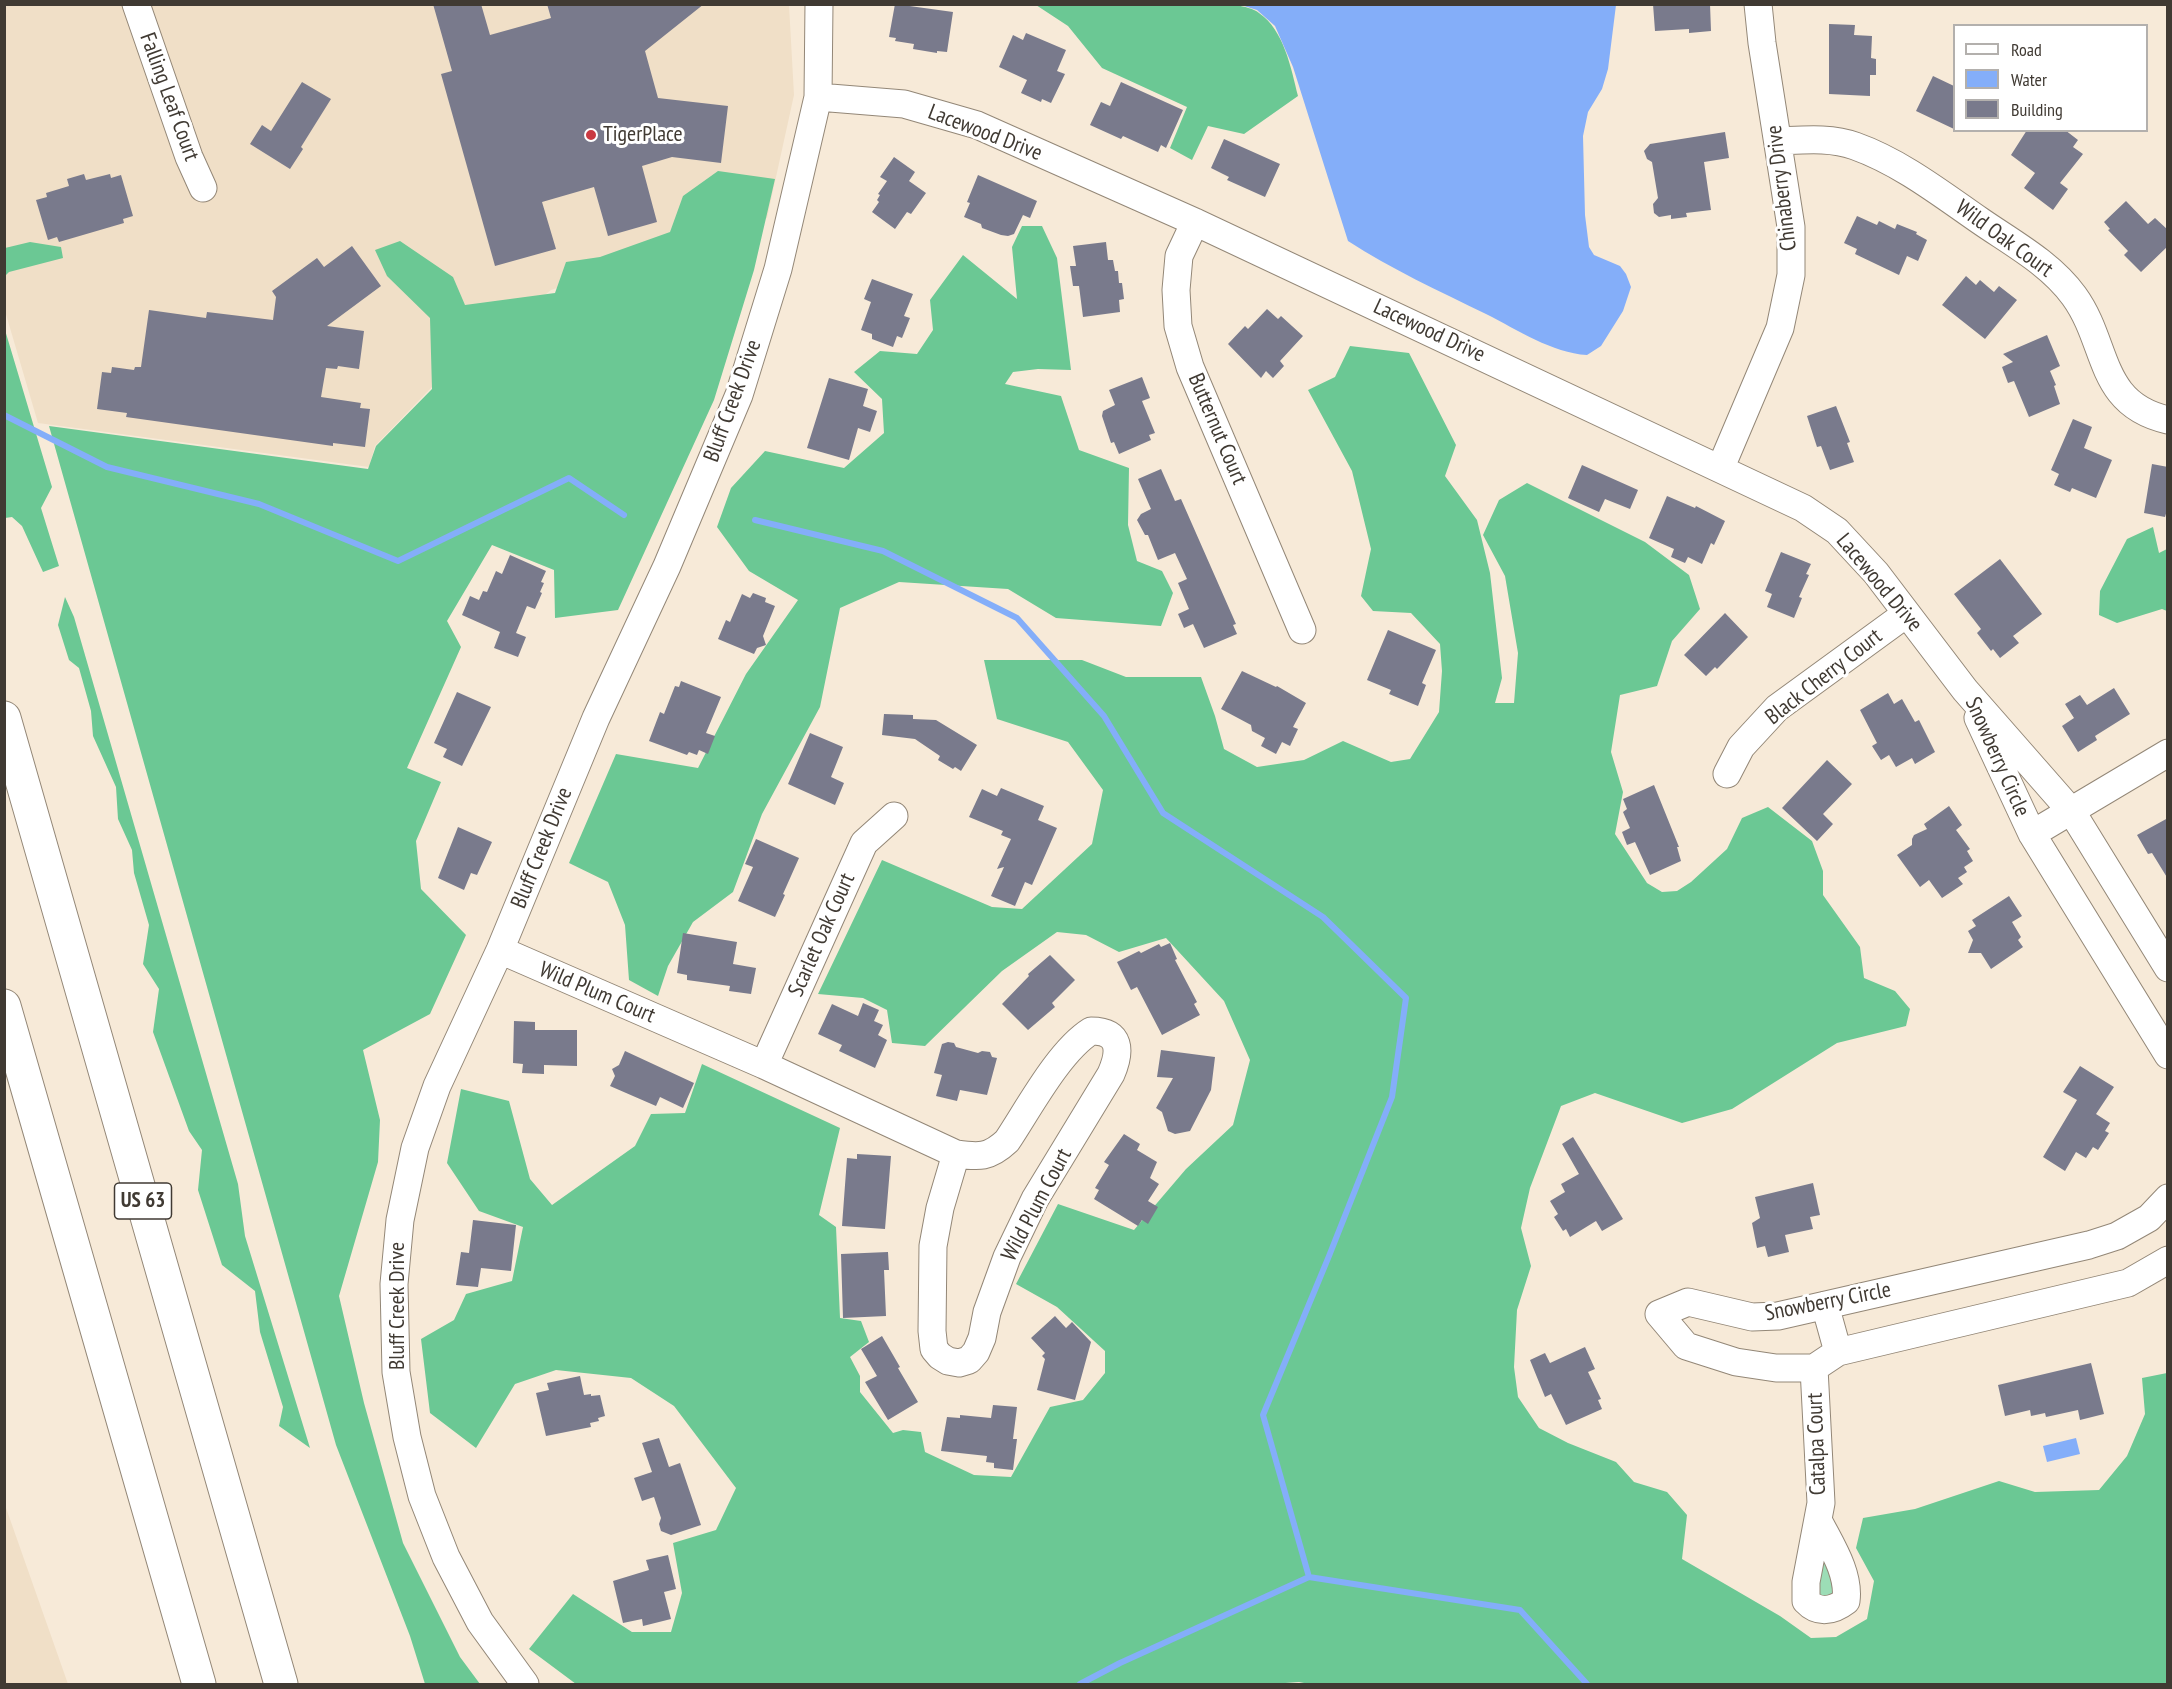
<!DOCTYPE html>
<style>
body{margin:0}
#map{position:relative;width:2172px;height:1689px;overflow:hidden;background:#f7ead8;font-family:"PT Sans Narrow",sans-serif}
canvas{display:block}
.frame{position:absolute;inset:0;border:6px solid #403a33;pointer-events:none}
.legend{position:absolute;left:1953px;top:24px;width:195px;height:108px;box-sizing:border-box;background:#fff;border:2px solid #b3b0ad;margin:0;padding:8px 10px;list-style:none;font-size:18px;color:#403a33}
.legend li{display:flex;align-items:center;gap:12px;height:30px}
.legend b{width:30px;border:2px solid #b3b0ad}
</style>
<div id="map">
<canvas width="2172" height="1689"></canvas>
<div class="frame"></div>
<ul class="legend">
<li><b style="height:8px;background:#fff"></b>Road</li>
<li><b style="height:16px;background:#84aef9"></b>Water</li>
<li><b style="height:16px;background:#797a8c"></b>Building</li>
</ul>
</div>
<script>
const ctx = document.querySelector('canvas').getContext('2d');
ctx.lineJoin = 'round';
function fill(path, color) { ctx.fillStyle = color; ctx.fill(path, 'evenodd'); }
function stroke(path, color, width, dash) { ctx.strokeStyle = color; ctx.lineWidth = width; ctx.lineCap = dash ? 'butt' : 'round'; ctx.setLineDash(dash || []); ctx.stroke(path); }
function write(font, color, halo, rows, align = 'center') {
  ctx.font = font + ' "PT Sans Narrow",sans-serif'; ctx.lineWidth = 6; ctx.setLineDash([]); ctx.textBaseline = 'middle'; ctx.strokeStyle = halo; ctx.fillStyle = color; for (const [text, x, y, turn = 0] of rows) {
    ctx.save(); ctx.translate(x, y); ctx.rotate((+turn || 0) * Math.PI / 180); ctx.textAlign = isNaN(turn) ? turn : align; if (halo) ctx.strokeText(text, 0, 0); ctx.fillText(text, 0, 0); ctx.restore();
  }
}
fill(new Path2D(`
 M4 5H789L794 95 767 218 551 290 431 388 375 446 369 467 38 423 5 311Z
 M4 1505H5L68 1684H5Z`), '#f0dfc7');
fill(new Path2D(`
 M1821 1553 1832 1573 1835 1595 1821 1599 1815 1589Z`), '#9cddb6');
fill(new Path2D(`
 M1237 5C1244 7 1253 8 1259 13 1284 30 1291 68 1298 96L1244 134 1208 126 1192 160 1170 148 1187 107 1102 68 1068 26 1036 5Z
 M718 171 775 179 754 270 714 400 618 610 555 618 554 570 492 545 447 621 461 647 407 768 441 782 416 841 421 889 466 935 430 1014 363 1050 380 1120 378 1162 339 1296 364 1403 403 1543 460 1657 480 1684H425L410 1636 336 1445 49 426 368 469 376 446 432 389 430 318 387 276 375 250 400 241 453 277 465 305 555 293 566 262 600 257 670 232 683 196Z
 M1022 226H1042L1057 258 1071 370 1038 369 1013 372 1005 384 1061 396 1079 450 1129 468 1128 525 1137 561 1162 571 1173 593 1161 626 1056 618 1008 589 899 582 840 608 820 707 762 814 733 892 693 922 668 966 658 996 629 980 625 925 608 882 569 863 616 754 698 768 746 674 798 600 749 571 717 527 731 488 765 451 844 468 884 433 882 399 854 372 880 351 917 354 933 330 930 300 963 255 1017 299 1012 247Z
 M30 242 61 247 63 258 9 272 5 276V248Z
 M5 330 52 487 41 508 59 566 43 572 22 526 12 517 5 518Z
 M1350 346 1409 353 1456 445 1445 476 1477 520 1490 573 1502 678 1495 703H1514L1518 653 1505 576 1483 535 1499 500 1527 483 1645 542 1689 575 1700 609 1672 641 1657 686 1620 695 1611 752 1623 792 1615 834 1647 883 1662 892 1677 891 1691 882 1727 849 1742 818 1768 807 1812 841 1823 871V895L1860 947 1864 978 1895 991 1910 1009 1906 1026 1837 1043 1732 1109 1682 1123 1595 1093 1561 1106 1530 1188 1521 1228 1531 1266 1517 1310 1514 1367 1518 1397 1539 1428 1568 1443 1616 1462 1634 1482 1667 1492 1687 1515 1682 1559 1780 1616 1811 1638 1836 1637 1867 1619 1874 1581 1856 1548 1863 1518 1915 1509 1999 1481 2035 1492 2099 1490 2127 1456 2145 1414 2142 1378 2167 1373V1684H1309L1299 1682 1272 1684H576L529 1649 573 1594 632 1632H671L682 1593 673 1543 716 1530 736 1488 674 1406 631 1378 556 1370 515 1384 476 1448 430 1413 421 1339 454 1320 466 1294 512 1281 523 1227 479 1211 447 1163 461 1089 509 1101 530 1179 552 1205 635 1146 651 1114 685 1113 702 1064 840 1128 819 1215 836 1227 840 1318 861 1321 869 1342 850 1357 860 1376V1392L893 1433 903 1430 921 1432 925 1452 974 1475 1011 1477 1050 1407 1083 1400 1105 1373V1351L1057 1307 1016 1284 1058 1204 1134 1230 1186 1169 1233 1125 1250 1060 1224 1001 1166 938 1119 952 1086 935 1057 932 1002 971 925 1046 892 1043 887 1010 863 998 818 994 882 860 992 907 1022 909 1092 844 1103 790 1068 742 997 719 984 660H1082L1126 677H1201L1215 716 1224 749 1257 767 1304 760 1343 741 1391 762 1410 759 1439 712 1442 671 1440 644 1411 613 1373 611 1361 596 1371 549 1352 471 1308 390 1335 377Z
 M2153 527 2159 553 2167 549V611L2162 609 2117 623 2099 615 2100 591 2127 539Z
 M65 597 74 617 238 1184 245 1236 310 1448 279 1426 283 1407 260 1332 255 1291 222 1265 198 1190 202 1150 189 1131 153 1032 159 989 143 964 149 925 134 873 132 850 118 819 116 787 93 736 91 711 79 668 69 660 58 625Z`), '#6bc894');
fill(new Path2D(`
 M1241 5H1616L1608 69 1602 89 1588 112 1583 136 1585 215 1589 247 1594 255 1620 266 1626 274 1631 287 1623 311 1601 346 1587 355C1552 353 1518 330 1486 314 1439 291 1391 269 1348 241L1293 67 1275 26 1257 10Z
 M2076 1438 2080 1454 2047 1462 2043 1446Z`), '#84aef9');
stroke(new Path2D(`
 M4 415 107 467 259 504 398 561 569 478 624 515
 M755 520 883 551 1017 618 1104 716 1163 813 1323 917 1406 998 1392 1097 1329 1256 1263 1415 1309 1577 1520 1610 1587 1684
 M1080 1684 1120 1663 1309 1577`), '#84aef9', 6);
fill(new Path2D(`
 M433 4H481L490 35 551 18 547 4H704L645 51 658 98 728 106 721 163 672 157 642 166 657 222 608 236 594 187 542 202 556 249 495 266 441 74 452 71Z
 M895 4 953 12 947 52 937 51V53L913 49 914 44 895 41 896 38 889 37Z
 M1653 4H1710L1711 31 1689 33V29L1655 31Z
 M1829 24 1855 25 1854 35 1872 36 1871 58 1876 59V75H1870V96L1829 94Z
 M1026 33 1066 50 1057 71 1065 74 1051 103 1042 99 1041 102 1021 93 1027 80 999 67 1013 35 1023 40Z
 M1933 76 1954 86V129L1916 111Z
 M302 82 331 99 301 147 303 149 290 169 250 144 262 125 271 131Z
 M1121 82 1183 110 1166 148 1161 145 1158 152 1123 136 1121 139 1090 125 1101 102 1110 106Z
 M2027 130H2065L2078 140 2073 147 2083 154 2060 183 2068 189 2053 210 2024 188 2035 173 2011 155Z
 M1725 132 1729 158 1704 162 1711 210 1686 213 1687 217 1671 219V215L1659 217 1654 213 1653 204 1658 198 1652 162 1647 159 1644 151 1650 144Z
 M1224 139 1280 164 1265 197 1227 180 1229 177 1211 168Z
 M894 157 915 172 909 181 926 193 911 214 907 212 895 229 872 212 879 202 877 200 880 195 878 194 887 181 880 177Z
 M84 174 86 180 110 174 111 178 121 175 133 216 123 219 124 223 59 242 57 237 48 240 36 200 47 197 46 193 69 186 67 179Z
 M978 175 1037 201 1030 218 1023 215 1014 234 1008 236 1001 235 982 228 981 224 964 217 970 203 967 202Z
 M2126 201 2148 224 2155 218 2168 230V246L2141 272 2124 255 2128 251 2108 230 2110 229 2104 222Z
 M1857 216 1877 225 1879 221 1895 229 1897 224 1917 232 1916 234 1927 240 1918 261 1907 256 1899 275 1855 254 1857 249 1844 243Z
 M1106 242 1108 260H1113L1115 271H1118L1119 283H1122L1124 299 1119 300 1120 312 1083 317 1079 286H1073L1070 266H1076L1073 246Z
 M352 246 381 286 327 326 364 331 359 369 338 366 337 369 326 368 321 397 361 403 360 408 370 409 365 447 333 443V446L126 417 127 413 97 409 102 372 111 373 112 367 134 370 135 367H141L149 310 206 318 207 312 273 320 276 297 272 291 317 258 324 267Z
 M1966 276 1976 285 1980 280 1994 292 1999 286 2017 300 1985 339 1942 305Z
 M872 279 913 294 904 316 910 318 902 338 897 336 893 347 872 339V334L861 330 871 302 864 299Z
 M1267 309 1278 319 1281 316 1303 336 1280 361 1284 366 1273 378 1266 371 1261 378 1228 344 1245 326 1248 329Z
 M2047 335 2060 366 2050 371 2056 385 2054 386 2060 404 2029 417 2014 381 2008 383 2002 367 2013 362 2003 354Z
 M1142 377 1150 398 1142 401 1155 433 1149 435 1151 440 1119 454 1114 442 1111 443 1102 416 1103 411 1115 405 1109 390Z
 M829 378 868 389 863 406 877 411 870 432 858 428 849 460 807 448Z
 M1836 406 1850 442 1847 443 1854 462 1830 470 1821 446 1817 447 1807 416Z
 M2073 419 2092 427 2084 448 2112 460 2096 498 2072 488 2070 492 2054 485 2059 474 2051 470Z
 M2152 464 2168 467V507L2165 517 2144 513Z
 M1582 465 1638 490 1630 509 1605 499 1599 512 1568 498Z
 M1161 469 1175 501 1181 499 1236 624 1233 625 1237 634 1204 648 1193 624 1184 628 1178 614 1189 609 1178 583 1187 579 1175 553 1158 560 1148 535H1145L1137 520 1141 514 1151 509 1138 479Z
 M1667 496 1695 508 1696 506 1725 521 1714 545 1711 543 1702 564 1688 557 1685 563 1671 557 1674 549 1649 538Z
 M1781 552 1811 564 1806 574 1809 575 1799 597 1802 598 1794 618 1767 607 1772 594 1765 591Z
 M510 555 546 571 541 582 544 583 540 592 542 593 535 609 527 606 516 633 526 637 518 657 494 648 500 632 462 615 470 596 479 600 483 591 487 592 496 571 502 574Z
 M2000 559 2042 614 2013 636 2019 643 2000 658 1993 649 1991 651 1977 633 1981 629 1954 594Z
 M753 593 766 598 765 602 775 606 763 636 766 645 757 648 754 654 718 639 726 620 730 622 742 594 750 598Z
 M1725 613 1748 637 1717 669 1715 667 1706 676 1684 655Z
 M1388 630 1436 650 1422 683 1426 685 1418 706 1389 694 1391 690 1367 680Z
 M1242 671 1276 687 1277 686 1306 703 1293 727 1298 729 1290 746 1282 742 1276 754 1261 746 1265 738 1252 731 1251 725 1221 709Z
 M681 681 721 697 706 733 715 736 708 754 699 750 697 755 689 752 687 755 649 741 660 712 664 714 675 686 679 687Z
 M2114 688 2130 714 2095 736 2097 740 2078 752 2062 726 2074 718 2065 704 2080 695 2087 705Z
 M457 692 491 707 462 766 443 757 447 749 434 743Z
 M1888 693 1894 704 1902 699 1915 722 1919 720 1935 752 1915 764 1912 758 1896 767 1889 755 1881 760 1872 746 1877 743 1860 710Z
 M884 714 913 715V719L936 720 977 745 961 771 955 767 953 769 938 760 940 756 915 739 882 735Z
 M810 733 843 747 831 777 844 783 835 805 788 784Z
 M1827 760 1852 784 1823 814 1833 824 1817 841 1782 808Z
 M1654 785 1679 847H1677L1681 861 1650 875 1635 842 1627 845 1622 832 1630 828 1623 812 1627 809 1623 799Z
 M1001 788 1044 806 1038 820 1057 828 1032 885 1025 882 1015 906 991 896 1004 867 997 869 1011 839 1001 835 1003 831 969 817 982 789 997 796Z
 M1949 806 1962 825 1956 830 1970 849 1967 851 1973 861 1964 867 1967 872 1958 878 1963 884 1942 898 1929 880 1920 887 1897 855 1912 845V839L1914 835 1927 829 1924 824Z
 M2168 818V879L2152 853 2148 854 2137 835Z
 M458 827 492 842 477 875 471 873 464 890 438 878Z
 M756 839 799 858 783 894 785 895 775 917 738 901 753 867 745 864Z
 M2009 896 2022 916 2012 922 2021 937 2018 940 2023 947 1991 969 1981 953H1968L1973 940 1968 931 1976 926 1972 920Z
 M683 933 737 942 733 964 756 968 751 994 729 991 730 986 687 980V975L677 973Z
 M1170 943 1177 959 1175 960 1197 1002 1194 1004 1200 1015 1162 1035 1137 987 1131 990 1117 962 1139 951 1141 953 1159 944 1161 947Z
 M1050 955 1075 980 1052 1003 1055 1007 1028 1030 1002 1004 1029 976 1028 974Z
 M863 1003 879 1010 874 1021 883 1025 878 1035 887 1040 875 1068 839 1051 842 1045 818 1034 832 1004 858 1016Z
 M514 1021 535 1022V1030H577V1066L544 1065V1074L522 1073 523 1064 513 1063Z
 M948 1042 954 1043 956 1047 978 1053 982 1051 990 1052 992 1057 997 1058 987 1095 960 1090 957 1101 936 1096 942 1075 934 1073 942 1044Z
 M1161 1050 1215 1057 1211 1090 1190 1131 1175 1134 1168 1131 1162 1112 1156 1108 1173 1078 1157 1077Z
 M625 1051 694 1083 683 1108 660 1097 656 1106 610 1086 615 1076 612 1069 619 1065Z
 M2080 1066 2114 1087 2096 1114 2110 1123 2105 1131 2109 1133 2098 1150 2093 1147 2086 1158 2076 1152 2065 1171 2043 1157 2077 1100 2063 1092Z
 M1124 1134 1140 1144 1137 1150 1157 1162 1150 1178 1159 1184 1148 1201 1158 1207 1148 1224 1142 1220 1138 1226 1094 1199 1099 1190 1095 1188 1109 1165 1104 1162Z
 M1573 1137 1623 1219 1602 1231 1596 1221 1570 1237 1566 1229 1563 1231 1554 1217 1558 1214 1550 1201 1565 1192 1561 1184 1579 1174 1562 1144Z
 M857 1154 891 1156 885 1229 842 1226 847 1158 857 1159Z
 M1813 1183 1820 1215 1810 1217 1813 1229 1785 1235 1789 1252 1768 1257 1765 1246 1757 1248 1752 1223 1760 1218 1755 1197Z
 M473 1220 516 1225 511 1271 481 1268 478 1287 456 1285 461 1252 469 1253Z
 M888 1252 889 1270H884L886 1316 843 1318 841 1254Z
 M1055 1316 1066 1328 1072 1322 1091 1342 1075 1400 1037 1390 1045 1359 1042 1356 1045 1353 1031 1338Z
 M882 1336 900 1367 898 1368 918 1402 888 1420 865 1382 877 1376 861 1349Z
 M1585 1347 1595 1369 1588 1372 1601 1399 1598 1400 1602 1409 1566 1425 1551 1394 1545 1397 1530 1360 1545 1353 1550 1363Z
 M2091 1363 2104 1414 2080 1420 2078 1410 2046 1417 2045 1413 2031 1416 2030 1410 2005 1416 1998 1385Z
 M580 1376 584 1395 591 1394V1396L600 1395 605 1416 598 1418 599 1421 590 1423 591 1427 546 1436 536 1393 549 1390 547 1383Z
 M993 1405 1017 1407 1013 1439H1017L1013 1470 994 1468V1463L986 1462 987 1456 941 1451 947 1417 960 1418V1415L991 1418Z
 M659 1438 669 1467 680 1463 701 1525 671 1535 661 1531 659 1524 661 1518 654 1497 642 1501 634 1478 652 1472 642 1443Z
 M668 1555 676 1589 664 1592 671 1619 643 1626 642 1619 623 1623 613 1581 649 1570 646 1560Z`), '#797a8c');
const minor = new Path2D(`
 M136 4 189 157 203 188
 M818 97 904 104 977 125 1195 222 1803 508 1837 531 1876 573 1965 690 2072 812 2168 968
 M1778 141C1803 140 1831 137 1855 146 1900 162 1940 193 1979 220 2012 243 2050 263 2074 296 2109 344 2097 404 2168 420
 M1195 222 1179 256 1176 290 1178 326 1190 367 1302 630
 M1721 467 1780 328 1791 275V227L1762 43 1758 4
 M1978 718 2032 834 2168 1055
 M1727 774 1741 747 1777 708 1906 614
 M2032 834 2168 753
 M500 950 764 1065 956 1154
 M1091 1031C1121 1031 1121 1051 1111 1074L1035 1199 1007 1257 987 1312 982 1338 976 1352 969 1360 959 1363 948 1361 940 1356 934 1349 932 1331 933 1246 940 1208 956 1154C979 1157 989 1158 1007 1141 1029 1108 1059 1051 1091 1031Z
 M764 1065 864 843 894 816
 M2168 1198 2149 1218 2117 1236 2089 1245 1778 1316 1752 1317 1688 1302 1659 1314 1686 1346 1736 1362 1776 1368H1814L1838 1352 2128 1283 2168 1260
 M1825 1305 1838 1352
 M1814 1368 1821 1503 1806 1582V1601C1818 1614 1833 1611 1846 1601 1850 1573 1830 1544 1818 1520
 M525 1684 480 1622 446 1557 422 1496 407 1437 396 1372 394 1284 400 1220 415 1148 437 1086 500 950 596 718 667 566 739 395 778 269 818 97 819 4`);
const highway = new Path2D(`
 M4 718 281 1684
 M4 1006 199 1684`);
stroke(minor, '#938777', 29);
stroke(highway, '#938777', 35);
stroke(minor, '#fff', 27);
stroke(highway, '#fff', 33);
for (const [x, y, r, color] of [
 [591,135,6,"#ca3a42"]
]) { const dot = new Path2D(); dot.arc(x, y, r, 0, 2 * Math.PI); ctx.fillStyle = color; ctx.fill(dot); stroke(dot, '#fff', 2); }
for (const [x, y, w] of [
 [143,1201,57]
]) { const box = new Path2D(); box.roundRect(x - w / 2, y - 18, w, 36, 4.5); ctx.fillStyle = '#fff'; ctx.fill(box); stroke(box, '#403a33', 1.5); }
write('bold 21px', '#403a33', null, [
 ["US 63",143,1201]
]);
write('22px', '#403a33', '#fff', [
 ["Falling Leaf Court",169,97,70],
 ["Lacewood Drive",985,133,21],
 ["Chinaberry Drive",1782,188,-97],
 ["Wild Oak Court",2004,239,36],
 ["Lacewood Drive",1429,331,25],
 ["Bluff Creek Drive",733,401,-70],
 ["Butternut Court",1217,429,67],
 ["Lacewood Drive",1879,583,50],
 ["Black Cherry Court",1824,677,-38],
 ["Snowberry Circle",1997,757,66],
 ["Bluff Creek Drive",542,848,-68],
 ["Scarlet Oak Court",822,935,-66],
 ["Wild Plum Court",597,993,23],
 ["Wild Plum Court",1037,1205,-62],
 ["Snowberry Circle",1828,1302,-11],
 ["Bluff Creek Drive",398,1306,-90],
 ["Catalpa Court",1817,1444,-92]
]);
write('22px', '#403a33', '#fff', [
 ["TigerPlace",603,135]
], 'left');
</script>
